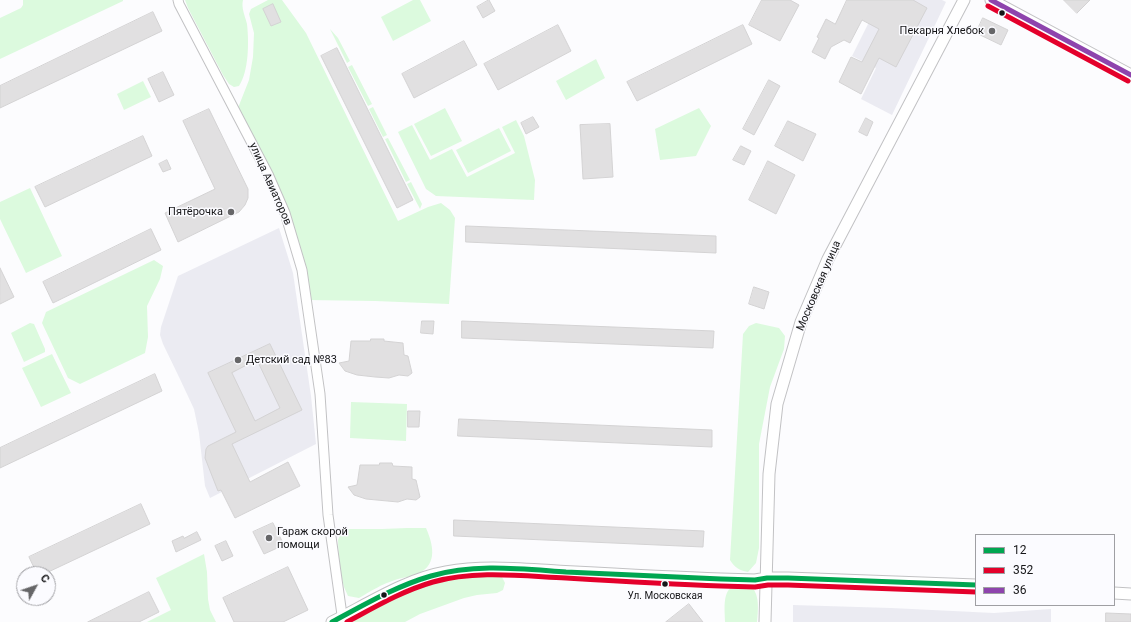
<!DOCTYPE html>
<meta charset="utf-8">
<style>
body{margin:0}
#map{position:relative;width:1131px;height:622px;overflow:hidden;background:#fcfcfe;font-family:Roboto,sans-serif}
canvas{display:block}
.legend{position:absolute;left:975px;top:534px;width:140px;height:72px;box-sizing:border-box;background:#fbfbff;border:1px solid #9f9fa3;margin:0;padding:5px 7px;list-style:none;font-size:12px;color:#161618}
.legend li{display:flex;align-items:center;gap:8px;height:20px}
.legend b{width:20px;border:1px solid #9f9fa3}
.north{position:absolute;left:16px;top:566px;width:40px;height:40px;box-sizing:border-box;background:#fbfbff;border:1px solid #9f9fa3;border-radius:50%;rotate:50deg;font-size:11px;font-weight:700;line-height:16px;text-align:center;color:#161618}
.north::after{content:'';display:block;margin:auto;width:14px;height:18px;background:#666668;clip-path:polygon(50% 0,100% 100%,50% 72%,0 100%)}
</style>
<div id="map">
<canvas width="1131" height="622"></canvas>
<ul class="legend">
<li><b style="height:5px;background:#00a651"></b>12</li>
<li><b style="height:5px;background:#e4002b"></b>352</li>
<li><b style="height:5px;background:#8e44ad"></b>36</li>
</ul>
<div class="north">С</div>
</div>
<script>
const ctx = document.querySelector('canvas').getContext('2d');
ctx.lineJoin = 'round';
function fill(path, color) { ctx.fillStyle = color; ctx.fill(path, 'evenodd'); }
function stroke(path, color, width, dash) { ctx.strokeStyle = color; ctx.lineWidth = width; ctx.lineCap = dash ? 'butt' : 'round'; ctx.setLineDash(dash || []); ctx.stroke(path); }
function write(font, color, halo, rows, align = 'center') {
  ctx.font = font + ' Roboto,sans-serif'; ctx.lineWidth = 3; ctx.setLineDash([]); ctx.textBaseline = 'middle'; ctx.strokeStyle = halo; ctx.fillStyle = color; for (const [text, x, y, turn = 0] of rows) {
    ctx.save(); ctx.translate(x, y); ctx.rotate((+turn || 0) * Math.PI / 180); ctx.textAlign = isNaN(turn) ? turn : align; if (halo) ctx.strokeText(text, 0, 0); ctx.fillText(text, 0, 0); ctx.restore();
  }
}
fill(new Path2D(`
 M880 0H942L946 2 892 115 861 99 876 68 852 56Z
 M279 228 293 273 311 396 316 444 210 498 205 486 199 433 194 409 179 377 163 344 160 335 161 327 178 276Z
 M793 605 891 608 994 613 1051 609V622H793Z`), '#ebebf2');
fill(new Path2D(`
 M23 0H123V1L0 59V18L21 8 23 5Z
 M185 0H243C241 8 245 16 247 24 249 42 249 71 239 86L234 87 229 84 223 75 188 8Z
 M268 0H282L306 33 398 221 428 207 441 203 450 210 455 218 449 304 375 301 307 300 285 213 236 113 249 80 253 57 254 33 249 14 251 9Z
 M413 0H420L431 21 393 41 381 17Z
 M330 29 338 38 350 61 347 63Z
 M596 59 605 78 566 100 556 81Z
 M352 65 372 104 368 106 348 67Z
 M143 81 151 97 124 110 117 94Z
 M373 107 387 135 383 137 369 109Z
 M445 108 462 141 431 156 414 124Z
 M699 108 711 126 696 156 660 160 655 129Z
 M516 120 524 136 535 180 534 200 436 196 426 189 398 132 412 125 430 160 452 149 467 177 515 153 502 127Z
 M499 128 511 151 468 173 456 150Z
 M388 138 410 180 406 182 385 139Z
 M411 182 422 204 420 209 407 184Z
 M30 188 62 256 26 273 0 219V202Z
 M154 260 163 266 160 279 147 306 148 337 145 353 80 384 68 378 42 323 46 312Z
 M30 323 34 324 45 349V352L24 362 11 333Z
 M756 323 779 328 785 336 784 349 770 387 759 444V548L756 563 748 572C739 570 735 568 730 560L743 334 749 326Z
 M52 354 71 393 41 407 22 368Z
 M351 402 407 404 406 441 350 438Z
 M407 528H426C433 544 438 564 419 573 412 577 403 577 395 580 382 584 371 591 359 598L348 596 344 587 339 567 338 540 343 529H382Z
 M204 554 207 572 208 599 210 610 216 622H147L171 610 156 578Z
 M474 575H495L502 577 505 583 503 590 497 593 477 595 464 598 420 614 405 622H353C373 604 420 583 447 578 456 577 465 576 474 575Z
 M732 587H752C760 596 758 611 757 622H725C725 612 722 593 732 587Z`), '#dcfade');
const building = new Path2D(`
 M489 0 495 11 483 18 477 7Z
 M762 0H790L799 5 780 41 749 25Z
 M847 0H913L927 8 896 67 879 58 861 94 839 82 851 57 862 62 879 29 862 20 850 43 844 40 831 47 825 59 812 52 819 38 817 37 826 19 835 24Z
 M1064 0H1090L1077 13Z
 M273 4 281 22 271 26 263 9Z
 M153 12 162 31 0 108V86Z
 M983 18 1008 30 1001 45 976 33Z
 M558 25 571 51 498 90 484 64Z
 M743 25 752 44 637 101 627 82Z
 M464 41 477 65 414 98 402 74Z
 M337 48 413 200 397 208 321 56Z
 M163 72 174 95 159 102 148 79Z
 M769 80 780 86 754 135 743 129Z
 M209 109 248 189V198L245 205 239 212 178 242 165 213 215 189 183 121Z
 M533 117 539 127 526 134 521 123Z
 M866 118 873 122 867 136 859 132Z
 M788 121 816 134 803 161 775 146Z
 M610 124 613 177 583 179 580 125Z
 M143 136 152 156 45 207 35 187Z
 M741 146 751 151 744 165 733 160Z
 M167 160 171 169 163 172 159 164Z
 M768 161 795 175 776 214 749 200Z
 M466 226 716 236V253L466 242Z
 M151 229 161 250 53 303 43 282Z
 M0 268 14 297 0 304Z
 M754 287 769 292 764 309 749 304Z
 M422 321H434L433 334 421 333Z
 M462 321 714 331 713 348 462 338Z
 M371 339H384V341L403 343 404 355 408 356 412 373 408 376 399 375 389 378 375 377 357 375 345 371 339 363 349 361 351 341H370Z
 M270 344 302 410 232 444 250 482 288 462 300 486 235 518 221 490 218 491 205 458 206 449 208 446 236 432 208 373ZM257 360 280 408 255 421 232 373Z
 M155 374 162 391 0 468V448Z
 M408 411H420L419 427H408Z
 M459 419 712 430V447L458 436Z
 M380 463H392L393 466 412 467V479L416 480 420 497 416 500 407 499 398 502 366 499 354 495 348 487 357 485 360 465H379Z
 M141 504 150 524 44 574H37L29 557Z
 M454 520 704 531 703 547 454 536Z
 M273 523 284 545 264 554 253 532Z
 M197 532 201 540 176 552 172 541 183 536 184 538Z
 M226 541 233 556 222 561 215 546Z
 M288 567 308 610 283 622H234L223 598Z
 M149 592 159 612 139 622H88Z
 M689 604 703 622H666Z
 M1106 613 1131 614V622H1106Z`);
fill(building, '#e1e0e1');
stroke(building, '#d4d3d4', 1);
const minor = new Path2D(`
 M178 0 179 4 268 174 285 213 302 270 320 394 328 515 343 622`);
const tertiary = new Path2D(`
 M991 0 1131 75
 M1114 593 1131 594
 M332 622C368 604 406 579 446 572 482 565 521 569 557 571 612 574 666 577 721 579L755 580 767 578H788L976 585
 M765 622 769 474 777 404 801 322 828 259 964 0`);
stroke(minor, '#c2c2c4', 11);
stroke(tertiary, '#c2c2c4', 13);
stroke(minor, '#fff', 9);
stroke(tertiary, '#fff', 11);
stroke(new Path2D(`
 M332 622C364 605 396 586 431 576 475 563 522 569 566 572 618 574 669 577 721 579L755 580 767 578H788L976 585`), '#00a651', 5);
stroke(new Path2D(`
 M988 6 1128 81
 M347 622C375 607 402 591 433 582 476 570 522 576 566 578 617 581 669 584 721 586L755 587 768 585H788L976 592`), '#e4002b', 5);
stroke(new Path2D(`
 M991 0 1131 75`), '#8e44ad', 5);
for (const [x, y, r, color] of [
 [1002,13,3.5,"#161618"],
 [992,31,4,"#666668"],
 [231,212,4,"#666668"],
 [238,360,4,"#666668"],
 [269,538,4,"#666668"],
 [665,584,3.5,"#161618"],
 [384,595,3.5,"#161618"]
]) { const dot = new Path2D(); dot.arc(x, y, r, 0, 2 * Math.PI); ctx.fillStyle = color; ctx.fill(dot); stroke(dot, '#fbfbff', 1.5); }
write('10px', '#161618', '#fbfbff', [
 ["Ул. Московская",665,596]
]);
write('11px', '#161618', '#fbfbff', [
 ["Пекарня Хлебок",984,31],
 ["Пятёрочка",223,212],
 ["Детский сад №83",246,360,"left"],
 ["Гараж скорой",277,532,"left"],
 ["помощи",277,545,"left"]
], 'right');
write('11px', '#161618', '#fbfbff', [
 ["улица Авиаторов",270,184,66],
 ["Московская улица",819,286,-67]
]);
</script>
